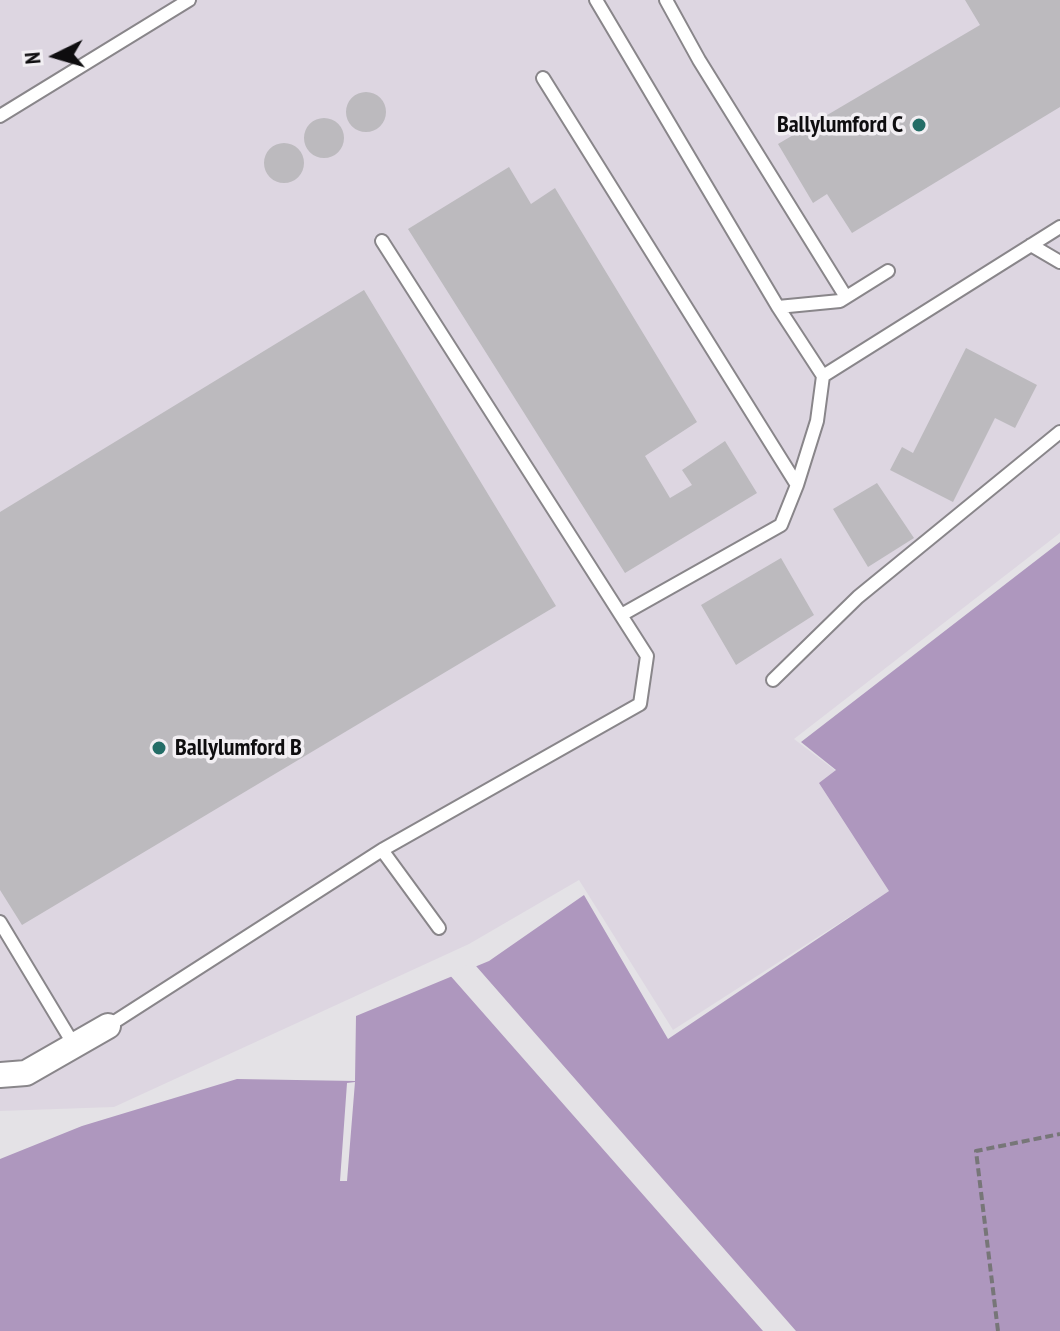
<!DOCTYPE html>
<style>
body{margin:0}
#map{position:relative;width:1060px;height:1331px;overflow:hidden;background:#e4e2e6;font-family:"PT Sans Narrow",sans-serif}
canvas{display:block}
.north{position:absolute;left:16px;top:16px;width:80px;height:80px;-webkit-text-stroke:6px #f2eff3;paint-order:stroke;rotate:265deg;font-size:22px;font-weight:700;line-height:32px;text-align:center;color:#0e0d0f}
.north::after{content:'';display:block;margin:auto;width:28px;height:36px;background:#0e0d0f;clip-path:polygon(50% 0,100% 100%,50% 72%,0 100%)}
</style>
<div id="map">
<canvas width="1060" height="1331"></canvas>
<div class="north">N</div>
</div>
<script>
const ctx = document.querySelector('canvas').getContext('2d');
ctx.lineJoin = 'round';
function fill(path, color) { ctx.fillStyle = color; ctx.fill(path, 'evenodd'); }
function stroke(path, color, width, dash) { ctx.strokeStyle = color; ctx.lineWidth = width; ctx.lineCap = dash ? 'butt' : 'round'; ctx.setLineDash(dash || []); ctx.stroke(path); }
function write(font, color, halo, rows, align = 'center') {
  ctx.font = font + ' "PT Sans Narrow",sans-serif'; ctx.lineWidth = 7; ctx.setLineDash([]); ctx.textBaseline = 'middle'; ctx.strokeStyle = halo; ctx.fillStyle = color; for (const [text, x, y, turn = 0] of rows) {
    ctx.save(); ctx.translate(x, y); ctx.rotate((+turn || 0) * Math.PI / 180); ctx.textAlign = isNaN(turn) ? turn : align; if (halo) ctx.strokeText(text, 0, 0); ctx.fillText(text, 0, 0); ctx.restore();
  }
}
fill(new Path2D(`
 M0 0H1060V533L794 739 836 771 891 890 673 1030 579 880 469 944 114 1107 0 1111Z`), '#ddd6e1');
fill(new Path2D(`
 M1060 542V1331H0V1159L82 1126 237 1079 355 1081 356 1016 489 961 584 895 668 1039 889 891 819 783 836 770 801 742Z`), '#ae97be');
fill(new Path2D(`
 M475 962 476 966 796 1331H763L448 973Z
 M355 1082 347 1181H340L347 1083Z`), '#e4e2e6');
fill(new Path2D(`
 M965 0H1060V107L852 233 827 194 813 203 778 144 980 25Z
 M346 112a20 20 0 1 1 40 0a20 20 0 1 1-40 0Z
 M304 138a20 20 0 1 1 40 0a20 20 0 1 1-40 0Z
 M264 163a20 20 0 1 1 40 0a20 20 0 1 1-40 0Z
 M509 167 531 204 555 188 697 422 645 456 670 498 692 485 682 470 725 441 757 493 625 573 408 229Z
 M364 290 556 606 22 925 0 890V512Z
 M966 348 1037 385 1015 428 995 418 953 502 890 470 902 447 913 453Z
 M877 483 914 538 868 567 833 509Z
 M781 558 814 615 736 665 701 605Z`), '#bcbabe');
const service = new Path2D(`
 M596 0 778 307 823 376 817 421 797 485
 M666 0 699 60 846 297
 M543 78 797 485 781 525 623 614
 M0 116 189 0
 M1031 245 1060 262
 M778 307 840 301 888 271
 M823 376 1060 227
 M773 680 858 597 1060 432
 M382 850 439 928
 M0 922 74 1045
 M108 1026 382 850 640 704 647 656 382 241`);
const minor = new Path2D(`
 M0 1075 26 1073 108 1026`);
stroke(service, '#89868a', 16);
stroke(minor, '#89868a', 28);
stroke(new Path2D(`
 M998 1331 976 1151 1060 1134`), '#777678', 4, [8, 4]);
stroke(service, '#fff', 12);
stroke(minor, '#fff', 24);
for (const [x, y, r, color] of [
 [919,125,8,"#246d67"],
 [159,748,8,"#246d67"]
]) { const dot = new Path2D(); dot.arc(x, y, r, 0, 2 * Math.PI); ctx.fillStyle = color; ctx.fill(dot); stroke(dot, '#f2eff3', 3); }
write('bold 24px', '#0e0d0f', '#f2eff3', [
 ["Ballylumford C",903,125],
 ["Ballylumford B",175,748,"left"]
], 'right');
</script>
